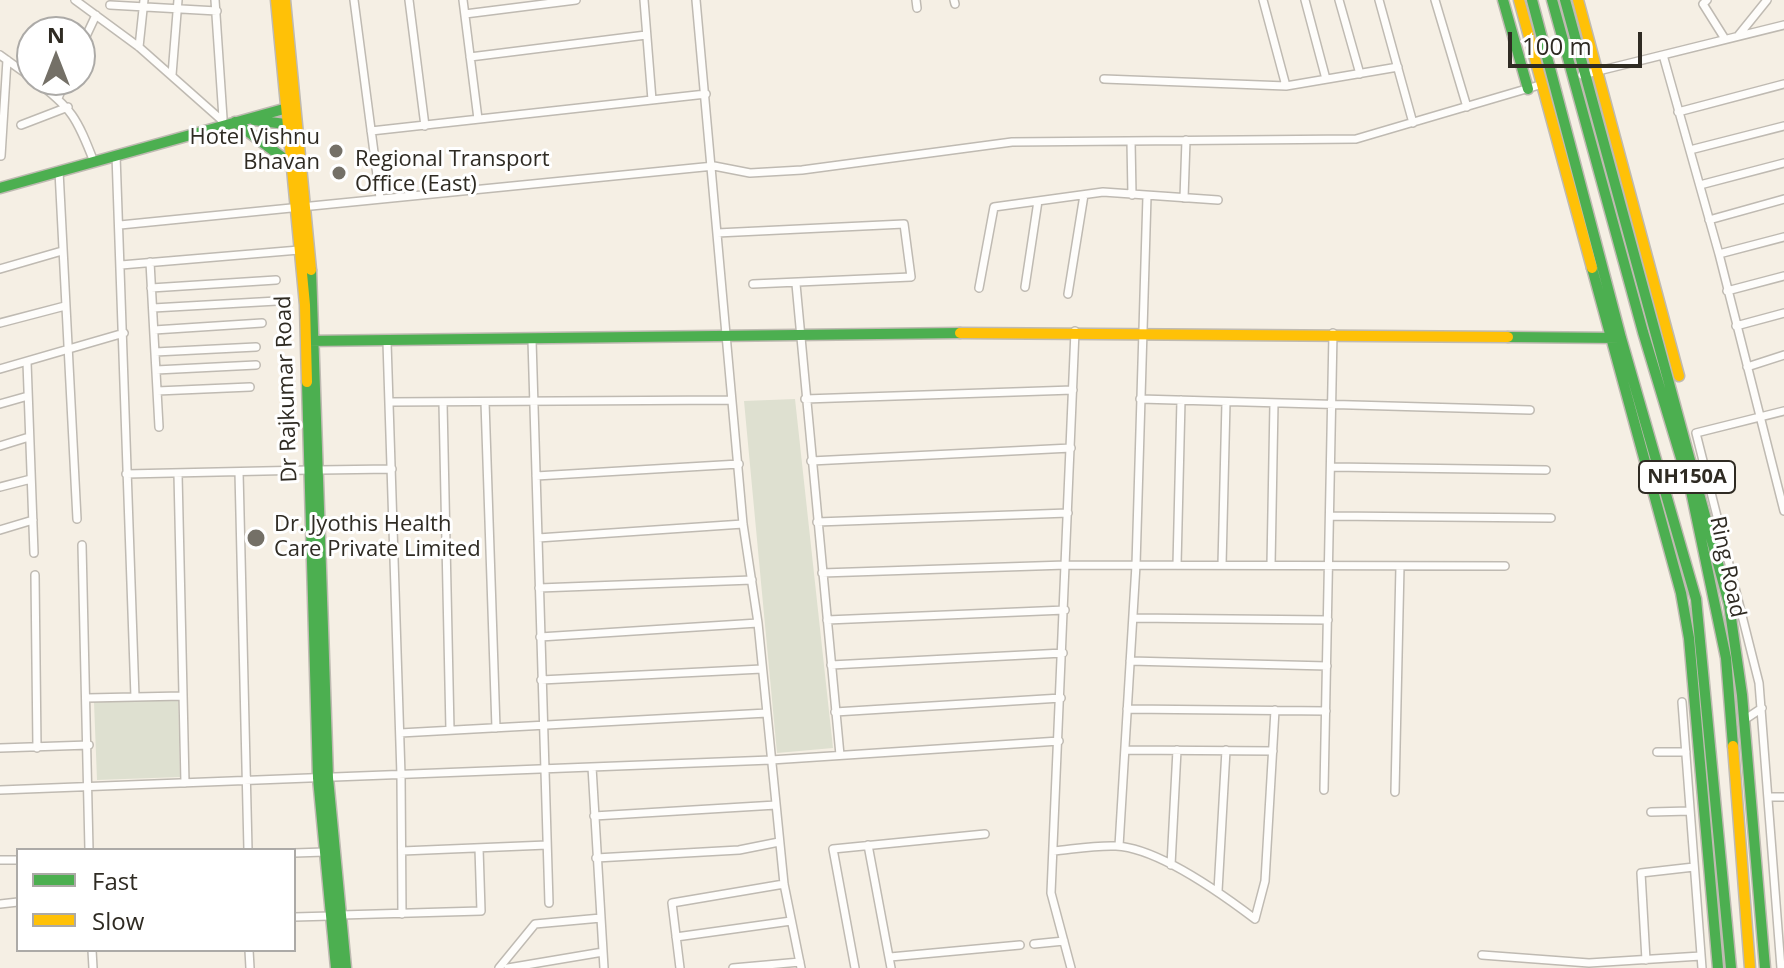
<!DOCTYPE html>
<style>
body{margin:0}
#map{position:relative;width:1784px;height:968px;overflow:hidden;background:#f5efe4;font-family:"Open Sans",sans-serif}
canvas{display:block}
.legend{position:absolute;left:16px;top:848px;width:280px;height:104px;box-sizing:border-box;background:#fff;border:2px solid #acaaa7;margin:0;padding:10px 14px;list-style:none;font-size:24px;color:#2f2b23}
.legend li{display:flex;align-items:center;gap:16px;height:40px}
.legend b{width:40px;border:2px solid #acaaa7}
.north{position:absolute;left:16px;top:16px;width:80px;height:80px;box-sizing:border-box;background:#fff;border:2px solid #acaaa7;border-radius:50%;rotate:0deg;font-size:22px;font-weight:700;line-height:32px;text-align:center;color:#2f2b23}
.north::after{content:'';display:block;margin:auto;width:28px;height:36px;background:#747067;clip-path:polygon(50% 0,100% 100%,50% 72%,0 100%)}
.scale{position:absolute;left:1508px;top:32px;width:134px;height:36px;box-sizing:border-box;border:4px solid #2f2b23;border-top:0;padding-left:10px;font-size:24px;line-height:28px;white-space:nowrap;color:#2f2b23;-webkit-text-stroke:6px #fff;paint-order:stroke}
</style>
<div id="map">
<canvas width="1784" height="968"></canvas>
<ul class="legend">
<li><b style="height:10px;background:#4caf50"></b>Fast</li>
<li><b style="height:10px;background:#ffc107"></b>Slow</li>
</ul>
<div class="north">N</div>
<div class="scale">100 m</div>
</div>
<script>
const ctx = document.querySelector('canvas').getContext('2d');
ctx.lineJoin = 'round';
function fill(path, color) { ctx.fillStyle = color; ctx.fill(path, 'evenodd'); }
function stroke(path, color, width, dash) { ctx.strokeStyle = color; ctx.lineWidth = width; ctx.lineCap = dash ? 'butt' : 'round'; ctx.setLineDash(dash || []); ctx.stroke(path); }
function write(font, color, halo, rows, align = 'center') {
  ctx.font = font + ' "Open Sans",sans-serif'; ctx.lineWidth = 6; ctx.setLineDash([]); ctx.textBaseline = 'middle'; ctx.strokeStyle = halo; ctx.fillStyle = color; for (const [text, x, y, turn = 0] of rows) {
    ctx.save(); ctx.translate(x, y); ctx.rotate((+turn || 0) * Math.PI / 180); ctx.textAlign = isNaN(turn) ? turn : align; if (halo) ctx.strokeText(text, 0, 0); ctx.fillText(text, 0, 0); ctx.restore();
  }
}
fill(new Path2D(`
 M795 399 833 748 777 753 744 401Z
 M178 700 180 777 97 780 94 702Z`), '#dee0d0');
const street = new Path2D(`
 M75 0 139 47 226 124
 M215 0 223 118
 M354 0 380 198
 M409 0 425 126
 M463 0 478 119
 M644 0 652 100
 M696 0 743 524 758 623 784 884 801 968
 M916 0 917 8
 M954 0 955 4
 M1263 0 1286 86
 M1305 0 1326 79
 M1339 0 1360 74
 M1379 0 1413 123
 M1435 0 1467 107
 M1707 0 1703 4 1725 39
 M110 5 217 11
 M465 14 576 0
 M1738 36 1767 0
 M139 47 144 0
 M80 49 96 15
 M0 55 32 78
 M1663 55 1719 254 1784 511
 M470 57 646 35
 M172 75 178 0
 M1582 75 1784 25
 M1104 79 1286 86 1398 67
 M34 80C72 108 77 118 94 162
 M58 98 66 80
 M1678 112 1784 84
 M21 125 68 107
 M371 131 706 94
 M1131 141 1132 195
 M1690 150 1784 126
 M116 155 135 697
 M1 156 7 60
 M59 171 77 519
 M1700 185 1784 163
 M1184 198 1186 140
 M1709 220 1784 199
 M120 225 714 166 750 173 802 170 1012 142 1356 139 1543 84
 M717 233 904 224 911 277 753 284
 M1719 254 1784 237
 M150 262 159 427
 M121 265 299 250
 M0 269 62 251
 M796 284 840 755
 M1025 287 1038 201
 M151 288 276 280
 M979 288 994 207 1103 192 1218 200
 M1727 291 1784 276
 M1068 294 1084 195
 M153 308 277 301
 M0 323 65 306
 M1736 326 1784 313
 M154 330 262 323
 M532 340 549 903
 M387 342 401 775 402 914
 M155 352 256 347
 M27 362 34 553
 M1747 367 1784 355
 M0 369 124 333
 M156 370 256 365
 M157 391 250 387
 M805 399 1073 390
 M1140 399 1530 410
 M390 402 731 400
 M485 402 496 728
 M443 403 450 730
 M0 404 28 396
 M0 446 29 437
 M811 461 1071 448
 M1331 467 1546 470
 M319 470 392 469
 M239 472 248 850
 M126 474 309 470
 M178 474 185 783
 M536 476 739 464
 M0 487 31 479
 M1330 516 1551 518
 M817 522 1068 513
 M0 530 33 520
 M538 538 743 524
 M82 545 89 850
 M1177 565 1181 400
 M1222 565 1226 402
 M1271 565 1274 403
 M822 573 1066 565 1505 566
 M35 575 37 748
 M539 588 752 580
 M1133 618 1328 620
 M827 620 1065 610
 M540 637 758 623
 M1130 661 1327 666
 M831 665 1063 653
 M541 680 762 669
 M87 698 183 696
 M1682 702 1702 968
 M1127 709 1326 711
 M835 712 1061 698
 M1744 720 1762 708
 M400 733 767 713
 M0 748 89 745
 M1125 750 1273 751
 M1657 752H1686
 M592 767 604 968
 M0 790 771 760 1059 741
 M1324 790 1333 333
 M1395 792 1400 566
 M1770 797H1784
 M1651 812 1690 811
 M594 816 776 805
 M868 845 891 968
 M1119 846 1136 565 1147 196
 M402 851 547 845
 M1053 851C1074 849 1096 845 1116 846 1158 848 1222 894 1255 919L1265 881 1275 710
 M294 853 325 852
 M596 858 739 850 779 842
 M0 860H18
 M1171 865 1177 750
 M1218 891 1226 750
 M0 904 18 902
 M341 915 481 911 479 848
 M294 917 331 916
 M676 937 791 921
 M1034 944 1064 941
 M92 950 93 968
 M249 950 250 968
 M1482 955 1589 963 1701 956
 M890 957 1020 945
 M1646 960 1641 873 1694 867
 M499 968 535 924 601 918
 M508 968 603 952
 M680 968 672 903 784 884
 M733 968 800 962
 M855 968 833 849 985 834
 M1071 968 1051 893 1075 331
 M1781 968 1759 683 1696 433 1784 411`);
const fast = new Path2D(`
 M1503 0 1528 89
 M1532 0 1621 338 1696 599 1731 968
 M1552 0 1643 332 1691 491 1726 658 1733 746
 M1565 0 1729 604 1742 695 1765 968
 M254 120 293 125
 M235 122 294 166
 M0 188 291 107
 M1592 268 1681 593 1689 638 1718 968
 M311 270 328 778 346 968
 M1508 337 1621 338
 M307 341 960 333
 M307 382 318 778 336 968`);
const slow = new Path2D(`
 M276 0 305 305 307 382
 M285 0 311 270
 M1519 0 1592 268
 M1578 0 1679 376
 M960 333 1508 337
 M1733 746 1750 968`);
stroke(street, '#bfbab2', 10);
stroke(fast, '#bfbab2', 13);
stroke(slow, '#bfbab2', 13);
stroke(street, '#fefdfb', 7);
stroke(fast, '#4caf50', 10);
stroke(slow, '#ffc107', 10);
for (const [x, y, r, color] of [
 [336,151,8,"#747067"],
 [339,173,8,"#747067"],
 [256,538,10,"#747067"]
]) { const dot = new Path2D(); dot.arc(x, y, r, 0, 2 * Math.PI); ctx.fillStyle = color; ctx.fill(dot); stroke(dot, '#fff', 3); }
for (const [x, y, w] of [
 [1687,477,96]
]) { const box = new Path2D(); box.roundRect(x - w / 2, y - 16, w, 32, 6); ctx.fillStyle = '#fff'; ctx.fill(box); stroke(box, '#2f2b23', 2); }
write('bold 20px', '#2f2b23', null, [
 ["NH150A",1687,477]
]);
write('22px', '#2f2b23', '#fff', [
 ["Hotel Vishnu",320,138,"right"],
 ["Bhavan",320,163,"right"],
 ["Regional Transport",355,160],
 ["Office (East)",355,185],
 ["Dr. Jyothis Health",274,525],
 ["Care Private Limited",274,550]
], 'left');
write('22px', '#2f2b23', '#fff', [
 ["Dr Rajkumar Road",287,389,-92],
 ["Ring Road",1727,567,78]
]);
</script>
